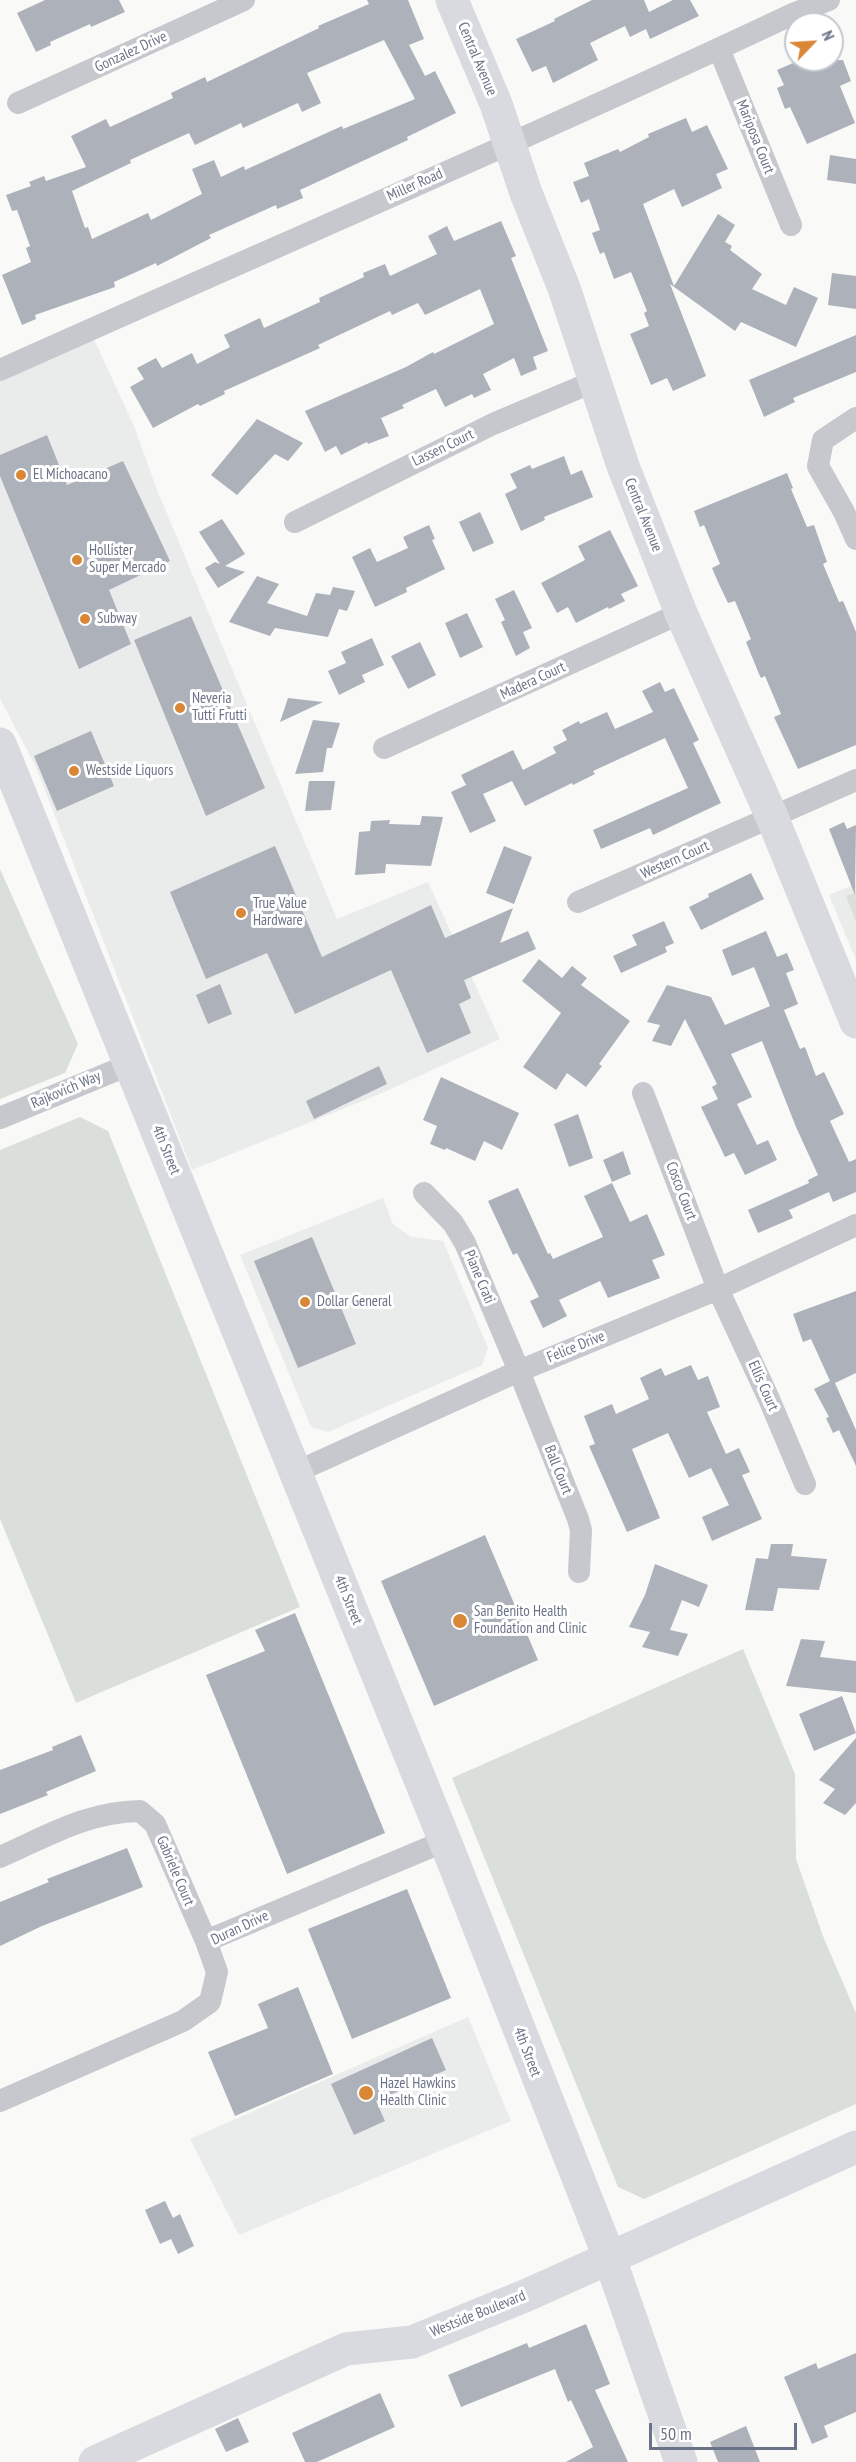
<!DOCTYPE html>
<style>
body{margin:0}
#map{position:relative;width:856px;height:2462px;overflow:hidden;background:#f9faf8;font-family:"PT Sans Narrow",sans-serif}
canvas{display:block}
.north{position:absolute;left:784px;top:12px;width:60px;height:60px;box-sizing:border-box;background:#fff;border:2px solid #c3c7cf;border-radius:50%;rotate:65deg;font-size:16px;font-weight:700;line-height:24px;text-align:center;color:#6a7387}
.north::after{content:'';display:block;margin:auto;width:21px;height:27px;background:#da8637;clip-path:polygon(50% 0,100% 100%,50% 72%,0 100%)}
.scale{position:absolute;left:649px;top:2423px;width:148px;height:27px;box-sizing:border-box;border:3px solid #6a7387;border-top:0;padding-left:8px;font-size:18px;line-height:21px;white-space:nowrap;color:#6a7387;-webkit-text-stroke:4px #fff;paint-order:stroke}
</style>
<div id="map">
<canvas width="856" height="2462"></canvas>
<div class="north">N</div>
<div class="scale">50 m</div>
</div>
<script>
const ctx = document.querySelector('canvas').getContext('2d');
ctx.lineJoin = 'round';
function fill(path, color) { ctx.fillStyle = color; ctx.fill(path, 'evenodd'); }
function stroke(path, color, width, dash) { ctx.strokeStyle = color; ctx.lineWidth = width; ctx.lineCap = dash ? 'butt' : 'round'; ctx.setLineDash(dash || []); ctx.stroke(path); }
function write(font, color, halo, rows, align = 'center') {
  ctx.font = font + ' "PT Sans Narrow",sans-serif'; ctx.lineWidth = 6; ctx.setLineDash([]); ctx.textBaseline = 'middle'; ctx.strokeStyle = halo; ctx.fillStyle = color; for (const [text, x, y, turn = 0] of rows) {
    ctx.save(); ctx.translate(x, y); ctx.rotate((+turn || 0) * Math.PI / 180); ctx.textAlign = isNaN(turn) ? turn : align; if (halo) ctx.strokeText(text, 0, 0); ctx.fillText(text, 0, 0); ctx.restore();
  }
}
fill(new Path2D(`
 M86 322 134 426 157 490 337 919 428 882 500 1039 382 1093 192 1170 36 767 0 699V361Z
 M856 884V960L829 895Z
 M383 1198 393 1224 411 1237 443 1241 488 1348 482 1365 328 1432 311 1427 240 1255Z
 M468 2017 511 2121 239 2235 190 2139Z`), '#eaebeb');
fill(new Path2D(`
 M0 869 78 1044 65 1073 0 1099Z
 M856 893V922L846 896Z
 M80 1117 108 1131 300 1607 76 1703 0 1519V1150Z
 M743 1649 795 1774 796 1859 823 1936 856 2013V2104L644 2199 618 2187 452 1778Z`), '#dae0d9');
fill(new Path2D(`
 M45 0H119L125 12 91 27 90 24 50 42 51 45 36 52 17 13Z
 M367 0H408L424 39 409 45 425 76 435 71 456 113 407 137 408 140 300 190 303 198 277 209 276 205 209 235 211 238 157 266 156 263 114 282 115 287 35 315 36 319 22 325 2 275 31 262 26 248 30 246 17 210 12 211 6 195 31 186 29 182 44 176 46 181 86 167 71 136 106 119 110 127 173 98 171 93 205 77 207 82 319 28 318 26 369 4ZM384 40 415 99 343 129 342 126 245 170 244 166 221 177 214 160 192 169 202 194 151 220 148 213 92 239 88 227 85 228 72 191 131 163 130 160 189 133 195 145 241 123 243 128 298 103 302 112 321 103 307 73Z
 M592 0H644L649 12 673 0H690L699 16 650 39 646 29 630 37 625 26 590 43 598 60 553 83 546 66 532 72 516 39 555 21 554 19Z
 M800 60H843L851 81 840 86 855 123 807 144 790 107 785 109 777 88 784 85 777 70Z
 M686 118 692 132 707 125 728 169 716 174 722 188 682 207 674 189 643 204 674 286 718 214 735 225 725 242 732 246 730 250 762 274 752 289 786 305 794 287 818 298 796 347 741 322 735 331 670 284 706 376 673 391 667 378 651 385 630 334 649 326 644 313 647 311 631 272 614 279 604 252 600 254 592 233 600 230 589 199 581 203 573 182 589 176 584 163 618 149 620 152 649 137 648 134Z
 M830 155 856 159V184L827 180Z
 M501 221 516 256 511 258 548 351 533 357 537 369 521 376 514 358 483 374 491 390 474 398 472 394 445 407 436 389 402 405 404 408 381 418 389 436 368 444 367 442 341 455 336 446 325 452 305 411 406 367 433 352 434 354 494 324 480 289 425 315 418 303 392 315 390 311 318 345 320 348 224 391 225 394 200 406 198 404 153 428 130 387 144 379 137 368 156 358 162 368 192 353 197 364 230 347 224 335 260 318 264 328 320 302 319 298 364 277 363 273 385 264 390 276 420 262 437 254 428 236 447 226 454 241Z
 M832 273 856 276V309L828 305Z
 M856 335V372L793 398 795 402 764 417 749 380Z
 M257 419 303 443 288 461 275 454 237 495 211 475Z
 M47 435 67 485 123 461 170 561 109 590 131 644 79 669 0 476V455Z
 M564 456 571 475 582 470 593 497 544 517 545 520 521 531 505 494 517 488 510 474 530 465 532 469Z
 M787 473 793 488 791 489 807 527 814 525 827 562 823 564 839 602 843 601 856 632V745L798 769 774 717 781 714 765 676 761 678 759 674 746 642 751 639 735 601 728 603 718 582 712 568 720 564 704 525 700 527 694 511Z
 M480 512 494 543 473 552 459 522Z
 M222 519 245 554 225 566 245 572 218 588 205 568 215 562 220 564 199 532Z
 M429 525 435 539 432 540 445 569 406 588 407 592 375 607 352 557 370 548 377 562 408 548 403 537Z
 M610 530 638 586 621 594 625 601 609 609 608 607 576 623 568 607 557 613 541 583 585 560 578 546Z
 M257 576 279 584 267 603 307 616 316 593 330 595 333 587 355 591 347 611 339 609 328 637 275 628 270 636 229 622Z
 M514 590 532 628 523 632 530 648 516 656 501 622 505 620 495 599Z
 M467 613 483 647 460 658 445 623Z
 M191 616 265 788 206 816 134 640Z
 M372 638 384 665 362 675 365 682 339 695 328 671 346 663 341 652Z
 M420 642 436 675 408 689 391 656Z
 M660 682 665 692 674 688 699 740 693 743 721 803 653 835 650 828 601 849 593 830 688 788 665 738 593 771 595 774 573 785 572 783 525 806 512 781 483 794 496 821 470 833 451 792 466 785 461 775 513 750 523 770 556 753 553 747 567 740 562 730 579 721 580 724 607 712 615 729 653 712 642 691Z
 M288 698 323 702 280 722Z
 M313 720 340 723 332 748H327L323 772 295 774Z
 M91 731 114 786 57 811 34 756Z
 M309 781H335L331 810 305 811Z
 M422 816 443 817 431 866 386 864 385 873 355 875 359 832 370 831 371 821 390 820 389 824 420 825Z
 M844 822 847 829 856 825 855 895 829 829Z
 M275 846 322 957 431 905 445 938 513 908 500 943 528 931 536 949 464 980 471 998 459 1004 471 1033 427 1053 391 970 295 1014 267 953 206 979 170 892Z
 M504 846 532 857 514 904 486 893Z
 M751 873 764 899 701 930 689 907 709 897 708 894Z
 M664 921 674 943 665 947 667 952 621 973 613 956 637 945 632 935Z
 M766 931 777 957 787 953 794 970 786 973 798 1004 784 1010 800 1049 805 1047 816 1076 824 1072 844 1114 830 1121 849 1162 856 1159V1192L833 1202 829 1192 789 1210 793 1218 758 1233 748 1210 809 1183 808 1180 818 1175 796 1127 762 1041 731 1054 752 1097 737 1104 757 1145 768 1140 777 1160 745 1175 734 1153 725 1157 701 1107 718 1099 712 1087 717 1084 685 1019 671 1046 652 1041 660 1025 647 1022 667 985 711 997 725 1025 770 1006 754 967 732 976 722 950Z
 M539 959 562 978 572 966 587 978 581 985 630 1021 599 1064 602 1066 586 1087 567 1073 556 1090 523 1067 561 1013 522 981Z
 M220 984 232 1014 208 1024 196 995Z
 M379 1066 387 1084 314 1119 306 1101Z
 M441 1077 519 1113 502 1150 484 1141 475 1161 446 1148 445 1150 430 1144 437 1126 423 1120Z
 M578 1114 593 1158 569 1167 554 1124Z
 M623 1151 631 1174 612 1182 603 1160Z
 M612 1183 630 1222 647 1214 665 1255 652 1260 660 1278 608 1298 600 1281 559 1300 567 1316 543 1328 530 1301 539 1297 517 1253 513 1255 488 1201 518 1188 548 1254 550 1253 553 1259 603 1237 584 1196Z
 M312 1237 356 1344 298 1368 254 1261Z
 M856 1291V1373L835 1383 856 1430V1466L839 1430 833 1433 826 1418 829 1417 814 1389 830 1381 811 1339 803 1342 793 1314Z
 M691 1365 698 1380 708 1376 720 1407 707 1412 726 1454 739 1448 750 1472 742 1475 762 1519 712 1541 702 1517 729 1505 711 1468 689 1478 668 1433 632 1449 660 1518 627 1532 589 1446 595 1444 584 1416 612 1404 616 1414 649 1399 640 1378 661 1368 665 1376Z
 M485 1535 538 1660 434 1706 381 1581Z
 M771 1544H793L791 1556 827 1559 819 1590 778 1588 773 1611 745 1610 756 1558 768 1559Z
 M655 1564 708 1585 699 1607 682 1600 670 1630 688 1634 678 1656 642 1647 650 1632 629 1627 645 1595Z
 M295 1613 385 1833 287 1874 206 1675 265 1651 255 1630Z
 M801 1639 825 1641 820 1657 856 1661V1693L786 1686Z
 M842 1696 856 1733 814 1751 799 1714Z
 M81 1735 96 1771 46 1792 48 1795 0 1814V1770L53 1750 52 1747Z
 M856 1738V1803L845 1815 823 1803 835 1789 819 1780Z
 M127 1848 143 1887 42 1926 0 1946V1902L49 1882 47 1879Z
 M407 1889 451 1998 352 2039 308 1929Z
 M298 1987 333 2074 235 2116 208 2052 268 2028 258 2004Z
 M432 2038 446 2070 376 2101 385 2121 354 2135 331 2084Z
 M165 2201 173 2218 180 2214 194 2246 178 2254 171 2239 160 2244 145 2210Z
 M586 2324 610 2384 595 2390 628 2462H566L593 2447 571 2400 568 2402 555 2369 461 2407 448 2375 527 2343 529 2348Z
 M856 2353V2412L824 2426 828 2437 812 2444 784 2377 816 2363 818 2369Z
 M380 2393 395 2427 317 2462H305L292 2433Z
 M238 2418 249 2442 226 2452 215 2429Z
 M746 2426 760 2462H718L710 2442Z`), '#acb1ba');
stroke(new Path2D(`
 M719 49 791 225
 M18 103 244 0
 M0 370C265 251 532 137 795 13L829 0
 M856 418 823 440 818 466 844 512 856 539
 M295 522 493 424 595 381
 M384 748 681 613
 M578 902 856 780
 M643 1093 718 1289 769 1399 805 1484
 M0 1118 131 1064
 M424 1193 453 1223 465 1243 519 1371 578 1519 581 1530 579 1572
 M296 1472 519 1371 718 1289 856 1225
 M0 1857C48 1836 86 1812 140 1811L155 1824 206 1941
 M0 2101 183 2021 210 2002 217 1972 206 1941 445 1841`), '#c6c8cd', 22);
stroke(new Path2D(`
 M452 0 496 104 526 193 564 288 623 466 681 613 772 817 856 1022
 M0 744 445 1841 610 2259 681 2462
 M95 2462 346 2349 412 2342 527 2295 856 2147`), '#d8dadf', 33);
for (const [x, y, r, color] of [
 [21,475,6,"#da8637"],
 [77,560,6,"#da8637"],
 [85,619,6,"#da8637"],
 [180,708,6,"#da8637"],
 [74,771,6,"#da8637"],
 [241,913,6,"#da8637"],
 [305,1302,6,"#da8637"],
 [460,1621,8,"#da8637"],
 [366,2093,8,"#da8637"]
]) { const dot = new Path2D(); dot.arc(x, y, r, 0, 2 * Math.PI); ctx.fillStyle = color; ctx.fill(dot); stroke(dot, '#fff', 2); }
write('15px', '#6a7387', '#fff', [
 ["Gonzalez Drive",131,52,-25],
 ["Central Avenue",477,59,67],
 ["Mariposa Court",755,137,68],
 ["Miller Road",415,185,-24],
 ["Lassen Court",443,448,-26],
 ["Central Avenue",643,515,68],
 ["Madera Court",533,681,-25],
 ["Western Court",675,860,-24],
 ["Rajkovich Way",66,1090,-23],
 ["4th Street",166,1150,68],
 ["Cosco Court",681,1191,69],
 ["Piane Crati",479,1277,67],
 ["Felice Drive",576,1347,-22],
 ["Ellis Court",763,1386,66],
 ["Ball Court",558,1470,68],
 ["4th Street",348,1600,68],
 ["Gabriele Court",175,1871,67],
 ["Duran Drive",240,1928,-25],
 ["4th Street",527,2052,69],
 ["Westside Boulevard",478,2314,-22]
]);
write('15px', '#6a7387', '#fff', [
 ["El Michoacano",33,475],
 ["Hollister",89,551],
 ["Super Mercado",89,568],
 ["Subway",97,619],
 ["Neveria",192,699],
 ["Tutti Frutti",192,716],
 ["Westside Liquors",86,771],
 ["True Value",253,904],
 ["Hardware",253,921],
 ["Dollar General",317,1302],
 ["San Benito Health",474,1612],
 ["Foundation and Clinic",474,1629],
 ["Hazel Hawkins",380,2084],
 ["Health Clinic",380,2101]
], 'left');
</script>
